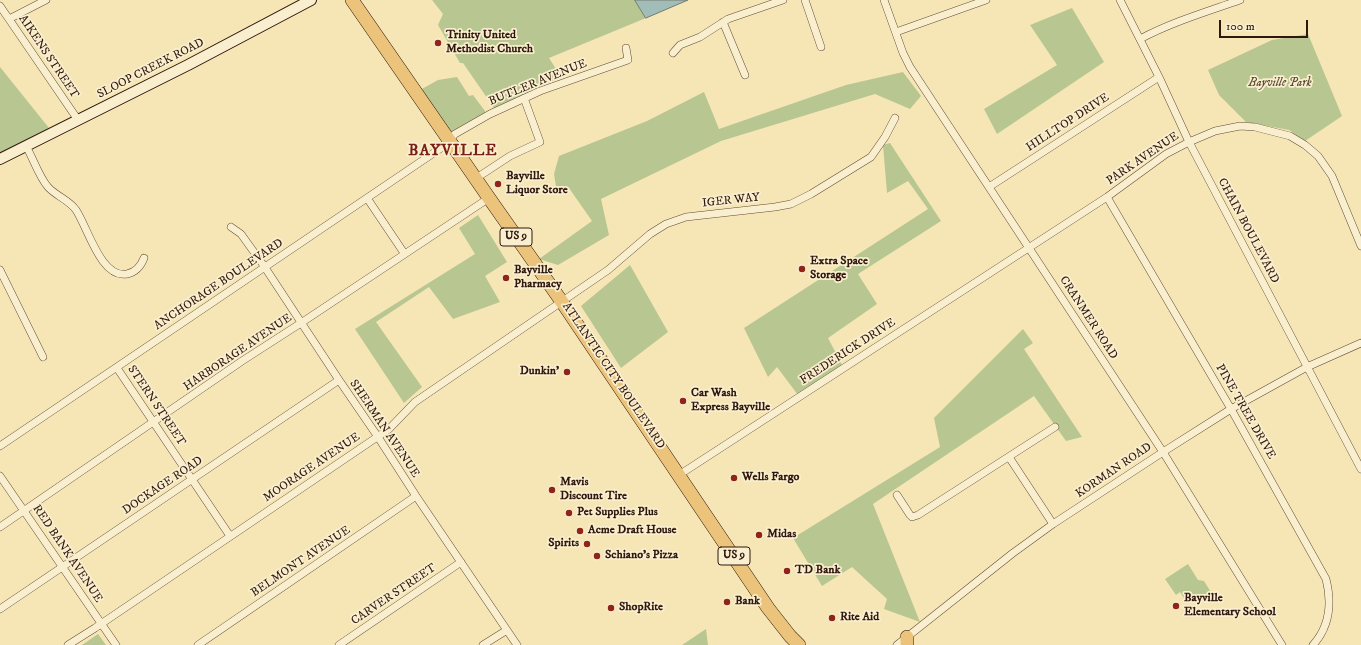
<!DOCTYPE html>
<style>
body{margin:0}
#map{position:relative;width:1361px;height:645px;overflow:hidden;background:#f6e6b5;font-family:"IM FELL DW Pica",serif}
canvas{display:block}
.scale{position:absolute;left:1219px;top:20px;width:89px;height:18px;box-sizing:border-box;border:2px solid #30170d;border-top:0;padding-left:5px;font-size:12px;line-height:14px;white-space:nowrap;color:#30170d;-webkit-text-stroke:3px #f9efcf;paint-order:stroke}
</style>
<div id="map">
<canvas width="1361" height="645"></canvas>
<div class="scale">100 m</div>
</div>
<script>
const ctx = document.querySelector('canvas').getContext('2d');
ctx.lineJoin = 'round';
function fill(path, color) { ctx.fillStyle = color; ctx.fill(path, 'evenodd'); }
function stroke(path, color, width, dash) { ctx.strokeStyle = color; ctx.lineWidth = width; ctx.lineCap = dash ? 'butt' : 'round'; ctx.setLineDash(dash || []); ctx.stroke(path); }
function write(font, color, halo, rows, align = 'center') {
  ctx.font = font + ' "IM FELL DW Pica",serif'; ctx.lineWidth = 3.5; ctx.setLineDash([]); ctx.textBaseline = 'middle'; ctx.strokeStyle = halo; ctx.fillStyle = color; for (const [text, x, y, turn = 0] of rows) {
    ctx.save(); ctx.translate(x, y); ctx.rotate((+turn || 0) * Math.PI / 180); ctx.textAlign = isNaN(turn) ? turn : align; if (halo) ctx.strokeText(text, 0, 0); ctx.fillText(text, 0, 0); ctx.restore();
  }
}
fill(new Path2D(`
 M432 0H635L646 18 549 58 561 77 494 108 463 63H460L438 25 443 14Z
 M1072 8 1104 62 997 134 984 109 1057 65 1030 25Z
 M1308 34 1342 116 1305 141 1289 130 1246 122 1219 95 1208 70 1272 40Z
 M0 67 49 128 0 153Z
 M903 72 921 96 910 109 875 94 721 141 601 199 609 235 558 265 539 259 592 221 569 188 557 193 554 174 559 156 647 121 704 92 719 129 846 85Z
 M457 77 469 96 473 95 485 111V113C482 115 453 131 451 132L420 90 438 80Z
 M890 143 941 221 858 274 877 304 828 338 842 365 798 395 777 367 768 377 744 328 928 209 908 181 887 193 883 145Z
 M478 215 507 262 485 276 500 302 453 319 429 287 376 322 422 387 404 403 355 329 475 254 459 228Z
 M630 265 668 332 621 368 581 306Z
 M1023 329 1033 343 1024 349 1082 437 1066 441 1034 396 873 504 920 622 884 609 887 599 852 567 822 586 793 538 940 447 934 418Z
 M1188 564 1198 580 1204 581 1212 594 1203 600 1184 598 1180 592 1176 595 1165 579Z
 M706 629 708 645H682Z
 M98 634 106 645H82Z`), '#b8c691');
const water = new Path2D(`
 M635 0H688L646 18Z`);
fill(water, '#a0bdb7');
stroke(water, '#737b73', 1);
const street = new Path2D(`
 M805 0 821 47
 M884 0 903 53 910 67 1163 452 1282 645
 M1120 0 1159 77 1189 142 1361 469
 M0 6 78 120
 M9 19 46 0
 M723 22 745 75
 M896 32 986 0
 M1140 39C1172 22 1206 12 1240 0
 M673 53 680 45 700 37 728 19 783 0
 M26 146C33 158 39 177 48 187 56 196 69 200 76 210 88 228 101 279 127 274 136 272 141 266 144 258
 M475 179 510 156 540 142 524 98
 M989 187 1159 77
 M1107 197 1231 409 1326 579C1332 603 1330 626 1313 645
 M367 198 404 253
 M231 227 241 234 264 266 339 380 378 437 416 496 517 645
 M0 270 43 357
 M117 368 230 536
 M0 446 441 148 455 134 490 114 514 103 540 91 628 60 626 48
 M1009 457 1053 524
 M679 475 1107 197 1166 154 1189 142 1215 131 1240 126 1255 127 1290 136 1305 145 1318 156 1332 176 1361 246
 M0 476 116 645
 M897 495 910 515 912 517 918 515 1055 427
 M0 527 242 361 301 323 489 198
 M0 609 339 380
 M68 645 95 628 389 429 415 402 529 324 608 270 650 234 666 224 686 217 775 207 791 204 811 194 871 157 885 137 895 118
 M198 645 416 496
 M339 645 461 562
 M483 645 507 630
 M897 645 1013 553 1053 524 1163 452 1231 409 1307 367 1361 343`);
const secondary = new Path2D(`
 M0 159 188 65 311 0`);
const highway = new Path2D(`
 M352 0 489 198 562 302 768 608 790 636 799 645
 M907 637V645`);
stroke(street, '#624b37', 8);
stroke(secondary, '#30170d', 12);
stroke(highway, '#30170d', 14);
stroke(street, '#f9efcf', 7);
stroke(secondary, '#f9efcf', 10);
stroke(highway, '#ebc37a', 13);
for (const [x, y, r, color] of [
 [438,43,4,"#8f2418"],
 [498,184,4,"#8f2418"],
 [802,269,4,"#8f2418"],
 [506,278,4,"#8f2418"],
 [567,372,4,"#8f2418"],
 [683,401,4,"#8f2418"],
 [734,478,4,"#8f2418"],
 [552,490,4,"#8f2418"],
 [569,513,4,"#8f2418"],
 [580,531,4,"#8f2418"],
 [759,535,4,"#8f2418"],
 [587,544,4,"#8f2418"],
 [597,556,4,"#8f2418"],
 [787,571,4,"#8f2418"],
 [727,602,4,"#8f2418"],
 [1176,606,4,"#8f2418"],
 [611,608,4,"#8f2418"],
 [832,618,4,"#8f2418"]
]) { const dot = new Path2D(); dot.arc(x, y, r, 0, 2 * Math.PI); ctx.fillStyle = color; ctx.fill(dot); stroke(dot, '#f9efcf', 1.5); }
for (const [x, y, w] of [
 [516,237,32],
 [734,556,32]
]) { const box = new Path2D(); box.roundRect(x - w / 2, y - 9, w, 18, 3); ctx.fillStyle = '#f9efcf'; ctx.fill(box); stroke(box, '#30170d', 1); }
write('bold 11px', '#30170d', null, [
 ["US 9",516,237],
 ["US 9",734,556]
]);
write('bold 12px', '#30170d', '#f9efcf', [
 ["Trinity United",446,36],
 ["Methodist Church",446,50],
 ["Bayville",506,177],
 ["Liquor Store",506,191],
 ["Extra Space",810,262],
 ["Storage",810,276],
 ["Bayville",514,271],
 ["Pharmacy",514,285],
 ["Dunkin'",559,372,"right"],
 ["Car Wash",691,394],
 ["Express Bayville",691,408],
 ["Wells Fargo",742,478],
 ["Mavis",560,483],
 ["Discount Tire",560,497],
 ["Pet Supplies Plus",577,513],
 ["Acme Draft House",588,531],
 ["Midas",767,535],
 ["Spirits",579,544,"right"],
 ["Schiano's Pizza",605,556],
 ["TD Bank",795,571],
 ["Bayville",1184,599],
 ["Elementary School",1184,613],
 ["Bank",735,602],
 ["ShopRite",619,608],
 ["Rite Aid",840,618]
], 'left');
write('12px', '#30170d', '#f9efcf', [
 ["AIKENS STREET",48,57,56],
 ["SLOOP CREEK ROAD",151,69,-27],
 ["BUTLER AVENUE",538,83,-22],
 ["HILLTOP DRIVE",1068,123,-33],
 ["PARK AVENUE",1143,159,-34],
 ["IGER WAY",731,201,-6],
 ["CHAIN BOULEVARD",1248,231,62],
 ["ANCHORAGE BOULEVARD",219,285,-34],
 ["CRANMER ROAD",1088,318,57],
 ["FREDERICK DRIVE",848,352,-33],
 ["HARBORAGE AVENUE",238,353,-34],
 ["ATLANTIC CITY BOULEVARD",613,376,56],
 ["STERN STREET",156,406,56],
 ["PINE TREE DRIVE",1245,412,60],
 ["SHERMAN AVENUE",384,429,56],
 ["MOORAGE AVENUE",312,468,-34],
 ["KORMAN ROAD",1114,471,-34],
 ["DOCKAGE ROAD",163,486,-34],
 ["RED BANK AVENUE",67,554,56],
 ["BELMONT AVENUE",301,562,-34],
 ["CARVER STREET",394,595,-34]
]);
write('italic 12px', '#594c35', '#f9efcf', [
 ["Bayville Park",1280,84]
]);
ctx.letterSpacing = '1px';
write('bold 16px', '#7a1f14', '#f9efcf', [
 ["BAYVILLE",453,152]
]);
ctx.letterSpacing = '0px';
</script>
